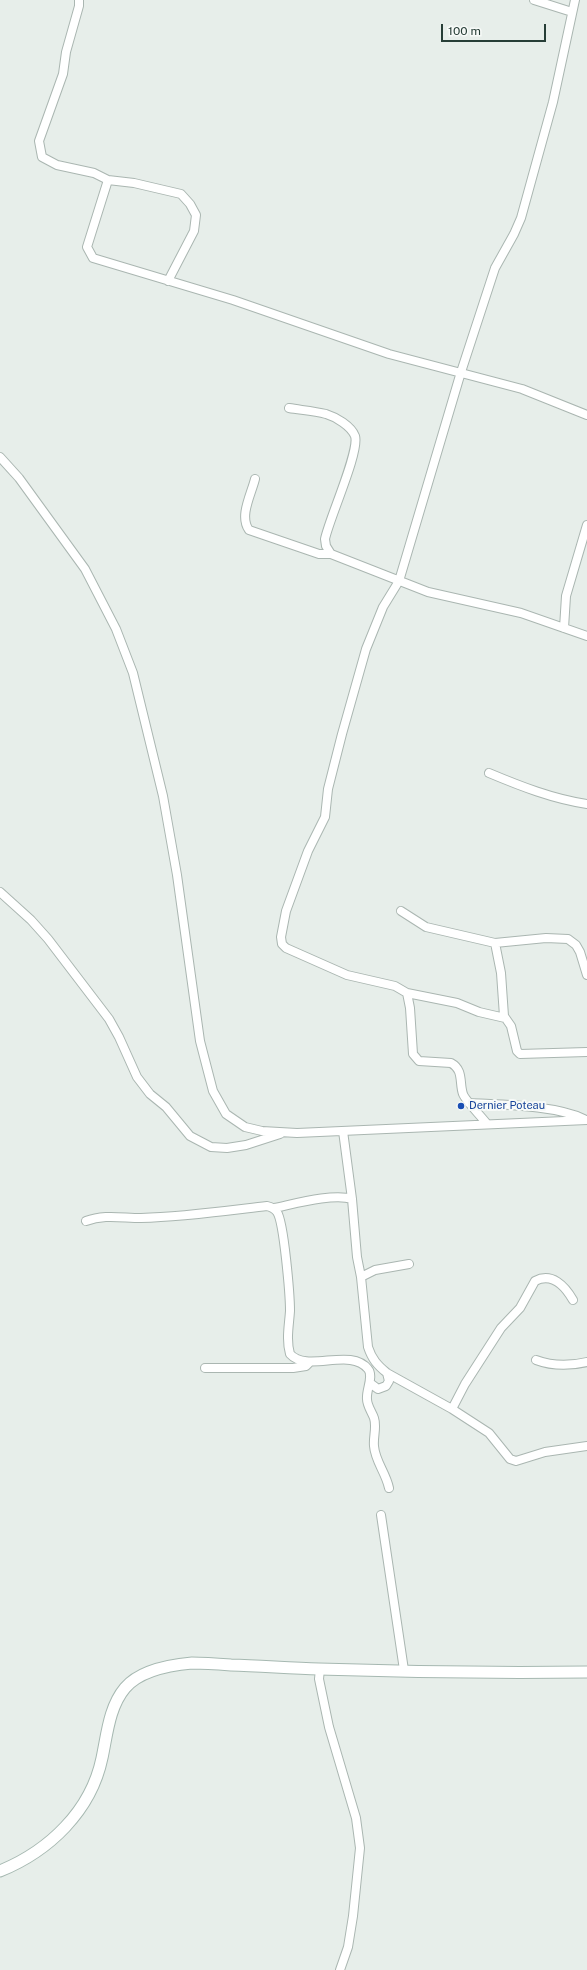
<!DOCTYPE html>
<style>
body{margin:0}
#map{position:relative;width:587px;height:1970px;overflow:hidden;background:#e7eeea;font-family:"Public Sans",sans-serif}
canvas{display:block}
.scale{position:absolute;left:441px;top:24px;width:105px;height:18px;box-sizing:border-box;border:2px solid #273e37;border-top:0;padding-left:5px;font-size:12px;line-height:14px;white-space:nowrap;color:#273e37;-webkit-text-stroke:3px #f7faf8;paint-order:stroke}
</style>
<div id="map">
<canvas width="587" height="1970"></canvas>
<div class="scale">100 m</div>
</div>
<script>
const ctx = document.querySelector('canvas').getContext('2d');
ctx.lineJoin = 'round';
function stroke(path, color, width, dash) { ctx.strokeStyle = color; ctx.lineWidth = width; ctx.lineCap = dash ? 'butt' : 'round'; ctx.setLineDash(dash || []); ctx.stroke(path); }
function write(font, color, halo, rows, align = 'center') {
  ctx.font = font + ' "Public Sans",sans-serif'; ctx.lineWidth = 4; ctx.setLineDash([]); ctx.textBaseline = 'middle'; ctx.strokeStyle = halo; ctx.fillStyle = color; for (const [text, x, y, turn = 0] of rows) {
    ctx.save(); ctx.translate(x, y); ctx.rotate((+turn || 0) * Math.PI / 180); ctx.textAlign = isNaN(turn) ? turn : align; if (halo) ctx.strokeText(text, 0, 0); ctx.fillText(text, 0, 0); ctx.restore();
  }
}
const street = new Path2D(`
 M79 0V6L66 52 63 74 39 141 42 157 57 165 94 173 108 180 134 183 181 194 190 204 196 215 194 231 168 281
 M534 0 572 12
 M108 180 87 247 93 258 233 300 389 354 522 389 587 415
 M289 408C301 410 314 411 326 414 336 417 351 426 355 436 360 451 329 519 325 539L326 546 331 554
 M0 457 19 478 85 569 116 629 133 673 163 796 177 875 200 1041 213 1091 226 1114 245 1127 262 1131 297 1133 587 1120
 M255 479C251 495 239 516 249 530L319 554H331L428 592 521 613 587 636
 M564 628 566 596 587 525
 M489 773C520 786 553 799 587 804
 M0 892 31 920 48 939 109 1019 119 1037 137 1077 150 1094 166 1107 190 1136 211 1147 227 1148 246 1145 280 1134
 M401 911 426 927 495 943 546 938 568 939 576 945 580 952 587 975
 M495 943 501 973 504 1016 511 1026 517 1051 520 1054 587 1052
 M407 993 457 1003 479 1012 505 1018
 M469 1103C503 1105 554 1105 584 1119
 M487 1124C481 1116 465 1100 463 1094 459 1083 464 1070 451 1063L419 1061 413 1054 410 1008 407 993 395 986 347 975 286 948 282 944 281 937 286 911 308 851 325 817 328 789 342 734 366 649 383 607 399 581 461 372 495 268 514 234 521 218 553 102 575 0
 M343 1131 352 1199 357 1257 361 1277
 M274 1208C294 1204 333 1193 352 1199
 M86 1221C104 1214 122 1218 141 1218 183 1217 225 1211 267 1206 271 1207 275 1209 277 1212 284 1222 290 1296 290 1311 289 1326 286 1339 290 1354 307 1373 351 1347 368 1369 374 1376 366 1390 367 1399 367 1406 372 1412 374 1418 377 1427 373 1437 374 1446 375 1461 386 1473 389 1488
 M409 1264 375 1270 361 1277 368 1347C372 1359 377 1365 387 1373L452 1409 489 1433 510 1459 516 1461 545 1452 587 1446
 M536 1360C552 1366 570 1366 587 1362
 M205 1368H293L306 1366 310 1362
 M370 1383 378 1389 386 1386 389 1381 387 1373
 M452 1409 465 1384 501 1328 520 1308 535 1281C552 1272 565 1286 573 1300
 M381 1515 404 1670
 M320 1669 319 1679 329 1727 356 1818 360 1848 353 1916 348 1947 340 1970`);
const secondary = new Path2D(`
 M0 1871C49 1851 91 1811 102 1758 107 1735 109 1707 125 1688 140 1670 170 1665 192 1663 205 1663 218 1664 231 1665 260 1666 290 1668 319 1669 408 1672 498 1673 587 1672`);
stroke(street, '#aab6b1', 10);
stroke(secondary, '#a6b8b1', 13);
stroke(street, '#fff', 8);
stroke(secondary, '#fff', 11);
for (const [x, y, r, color] of [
 [461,1106,4,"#1a4fb4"]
]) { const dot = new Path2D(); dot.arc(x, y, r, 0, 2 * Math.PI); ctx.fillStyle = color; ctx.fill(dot); stroke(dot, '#f7faf8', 1.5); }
write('11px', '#164399', '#f7faf8', [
 ["Dernier Poteau",469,1106]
], 'left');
</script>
